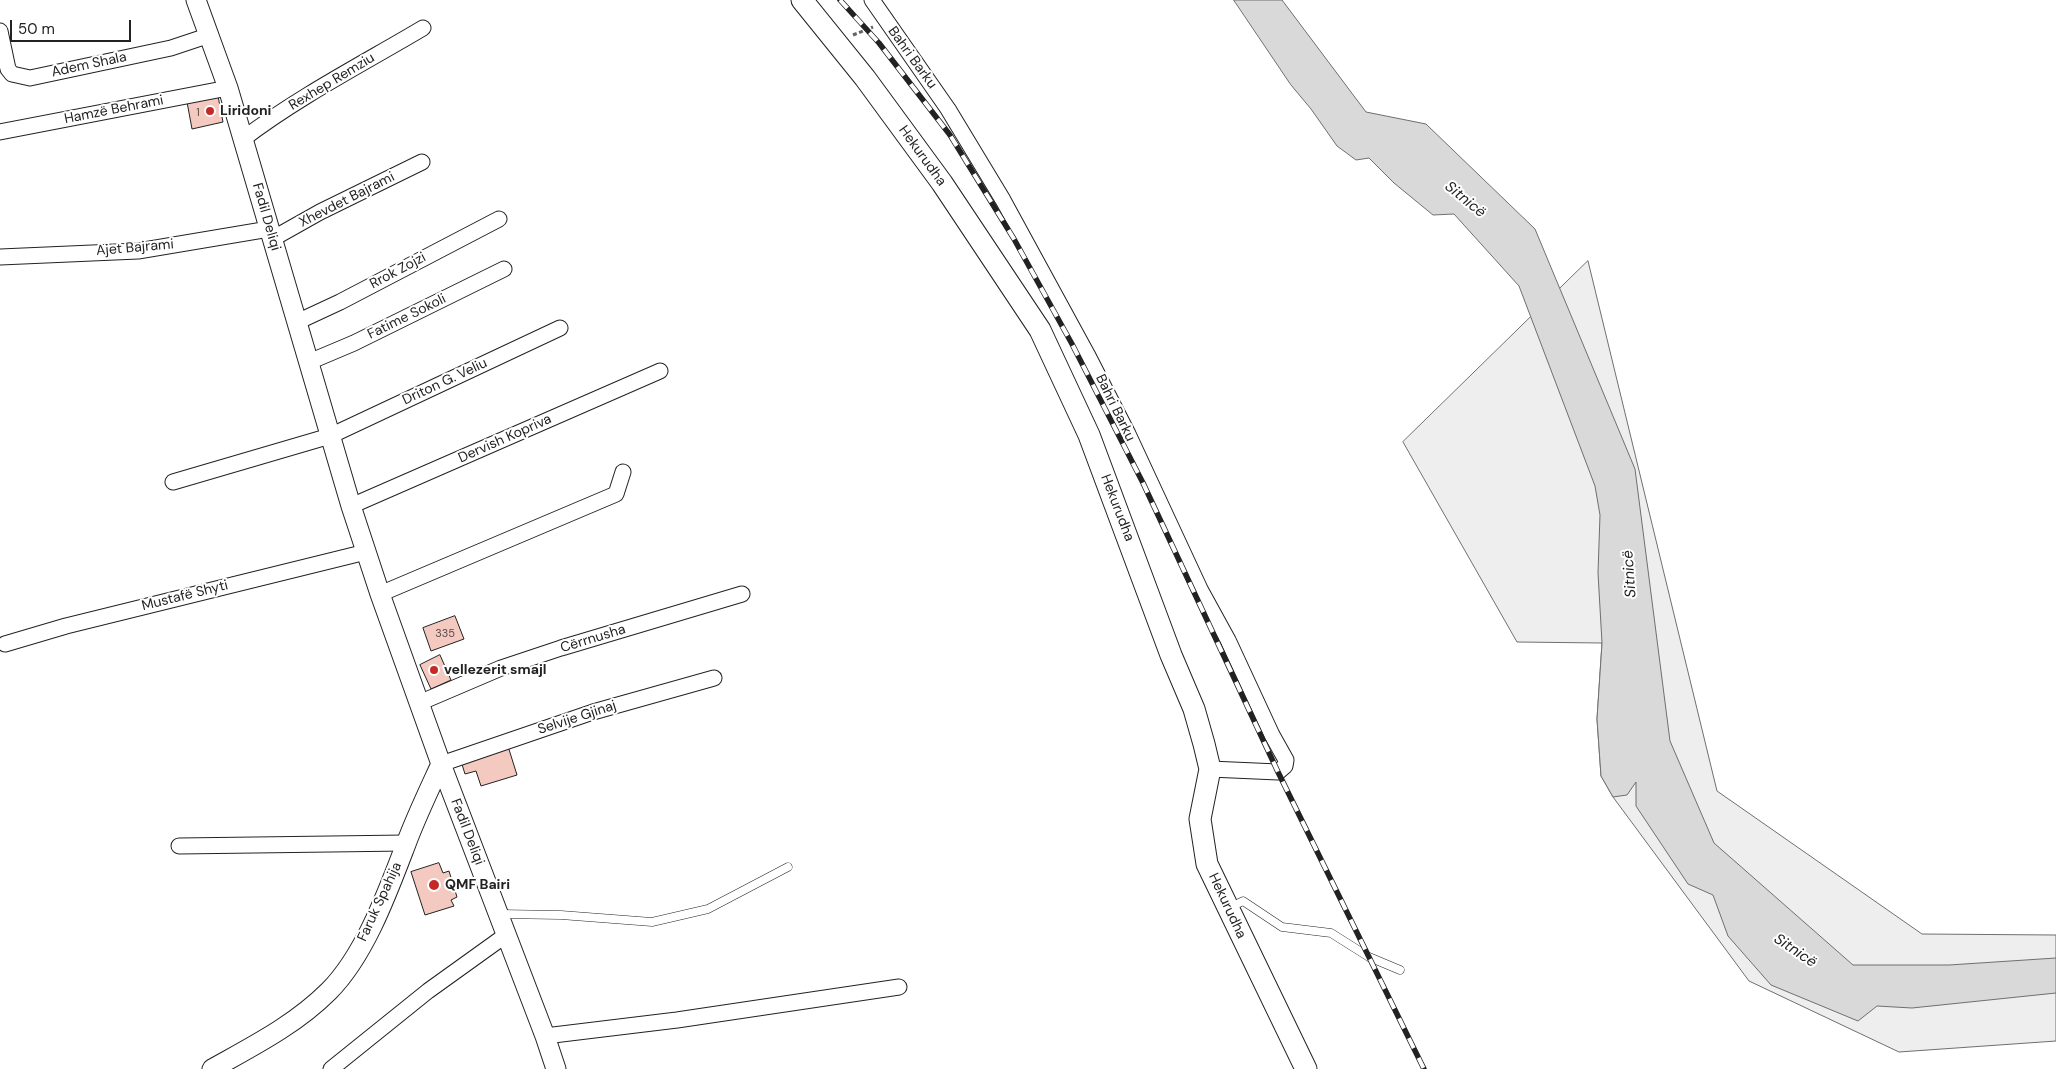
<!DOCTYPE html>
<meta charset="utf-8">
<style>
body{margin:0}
#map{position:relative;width:2056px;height:1069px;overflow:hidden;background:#fff;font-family:"DM Sans",sans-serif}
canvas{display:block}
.scale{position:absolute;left:10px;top:20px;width:121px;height:22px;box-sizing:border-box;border:2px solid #222;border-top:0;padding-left:6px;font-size:15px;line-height:18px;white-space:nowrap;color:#222;-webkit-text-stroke:4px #fff;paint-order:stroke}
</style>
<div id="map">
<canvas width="2056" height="1069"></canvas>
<div class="scale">50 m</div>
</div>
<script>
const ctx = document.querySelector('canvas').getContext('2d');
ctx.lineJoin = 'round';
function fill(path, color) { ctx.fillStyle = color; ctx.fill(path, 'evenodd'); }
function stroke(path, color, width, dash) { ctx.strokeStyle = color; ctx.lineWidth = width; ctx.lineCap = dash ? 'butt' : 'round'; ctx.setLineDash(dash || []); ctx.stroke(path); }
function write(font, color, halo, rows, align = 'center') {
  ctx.font = font + ' "DM Sans",sans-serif'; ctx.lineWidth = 4; ctx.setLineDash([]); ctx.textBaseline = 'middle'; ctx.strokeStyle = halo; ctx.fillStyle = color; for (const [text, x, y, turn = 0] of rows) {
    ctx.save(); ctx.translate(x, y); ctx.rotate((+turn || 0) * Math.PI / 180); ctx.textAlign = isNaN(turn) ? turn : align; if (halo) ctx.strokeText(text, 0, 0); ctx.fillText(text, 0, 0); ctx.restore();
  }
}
const green = new Path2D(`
 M1588 261 1717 791 1922 934 2056 935V1041L1899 1052 1749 981 1613 797 1601 776 1597 719 1602 643 1517 642 1403 442Z`);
fill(green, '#eee');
stroke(green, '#6f6f6f', 1);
const water = new Path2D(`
 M1234 0H1282L1366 112 1426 124 1535 229 1635 469 1670 741 1714 843 1853 965H1949L2056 958V993L1912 1008 1877 1006 1858 1021 1771 985 1728 936 1713 895 1688 884 1636 806V782L1627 795 1613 797 1601 776 1597 719 1602 643 1598 573 1600 515 1595 486 1519 286 1454 214 1433 215 1394 183 1369 158 1356 160 1337 146 1311 109 1291 85Z`);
fill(water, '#d9d9d9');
stroke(water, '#6f6f6f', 1);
const building = new Path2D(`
 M218 96 223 122 192 129 187 102Z
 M455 616 464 639 431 651 423 628Z
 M440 655 451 680 431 689 420 665Z
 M507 743 517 775 481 786 476 771 465 774 460 758Z
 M439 863 443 873 449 871 457 897 451 900 454 906 425 915 411 872Z`);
fill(building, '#f3c9c0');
stroke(building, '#222', 1);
const service = new Path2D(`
 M1229 908 1243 901 1282 927 1331 933 1369 957 1400 970
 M500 914 561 915 652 922 708 909 788 867`);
const minor = new Path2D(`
 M872 0 948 109 1003 200 1087 354 1128 434 1200 589 1228 640 1272 735 1286 760 1285 766 1278 772 1210 769
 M0 31 8 69 12 74 30 78 171 48 210 35
 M0 132 228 88
 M243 139C298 97 364 63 423 28
 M272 239 320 212 422 162
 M0 257 138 251 269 229
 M297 322 340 302 499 219
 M309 362 354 343 504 269
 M173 482 330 436 560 328
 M351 506 660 371
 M380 594 616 494 623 472
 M5 644 66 626 366 552
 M419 703 501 668 561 648 742 594
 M441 764 593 712 714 678
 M179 846 406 843
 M545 1036 677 1020 899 987
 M331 1069 428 991 506 935`);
const tertiary = new Path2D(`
 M196 0 228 88 351 506 380 594 441 764 545 1036 556 1069
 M212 1069C253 1046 295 1025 329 991 365 955 388 891 406 844 416 817 429 790 441 764`);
const secondary = new Path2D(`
 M802 0 865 78 942 183 1040 330 1089 435 1171 655 1194 709 1204 744 1210 769 1200 819 1207 864 1306 1069`);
stroke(service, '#222', 9);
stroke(minor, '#222', 17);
stroke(tertiary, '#222', 21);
stroke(secondary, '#222', 23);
stroke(new Path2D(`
 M853 35 873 27`), '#646464', 3, [4, 2.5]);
stroke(service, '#fff', 8);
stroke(minor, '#fff', 15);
stroke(tertiary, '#fff', 19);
stroke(secondary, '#fff', 21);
const rail = new Path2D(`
 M840 0 879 43 950 135 1014 239 1072 344 1143 483 1278 772 1424 1069`);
stroke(rail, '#222', 5.5);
stroke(rail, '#fff', 4, [11]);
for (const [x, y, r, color] of [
 [210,111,5,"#c62828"],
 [434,670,5,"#c62828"],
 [434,885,6,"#c62828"]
]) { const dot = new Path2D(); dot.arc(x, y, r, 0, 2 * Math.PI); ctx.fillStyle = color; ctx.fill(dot); stroke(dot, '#fff', 2); }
write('11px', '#564c4a', null, [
 ["1",198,113],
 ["335",445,634]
]);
write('14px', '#222', '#fff', [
 ["Bahri Barku",912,58,54],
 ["Adem Shala",89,65,-12],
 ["Rexhep Remziu",332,82,-31],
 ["Hamzë Behrami",114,110,-11],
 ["Hekurudha",922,156,54],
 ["Xhevdet Bajrami",347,200,-27],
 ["Fadil Deliqi",266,217,74],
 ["Ajet Bajrami",135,248,-5],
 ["Rrok Zojzi",398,271,-28],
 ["Fatime Sokoli",407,317,-26],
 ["Driton G. Veliu",445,382,-25],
 ["Bahri Barku",1115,408,64],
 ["Dervish Kopriva",505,439,-24],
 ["Hekurudha",1117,508,69],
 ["Mustafë Shyti",185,596,-14],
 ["Cërrnusha",593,639,-17],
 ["Selvije Gjinaj",577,718,-18],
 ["Fadil Deliqi",467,832,69],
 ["Faruk Spahija",380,902,-65],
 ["Hekurudha",1227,906,65]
]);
write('bold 14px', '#222', '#fff', [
 ["Liridoni",220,111],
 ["vellezerit smajl",444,670],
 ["QMF Bairi",445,885]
], 'left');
write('italic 15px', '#222', '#fff', [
 ["Sitnicë",1465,200,39],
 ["Sitnicë",1630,574,-94],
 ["Sitnicë",1795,951,34]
]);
</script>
